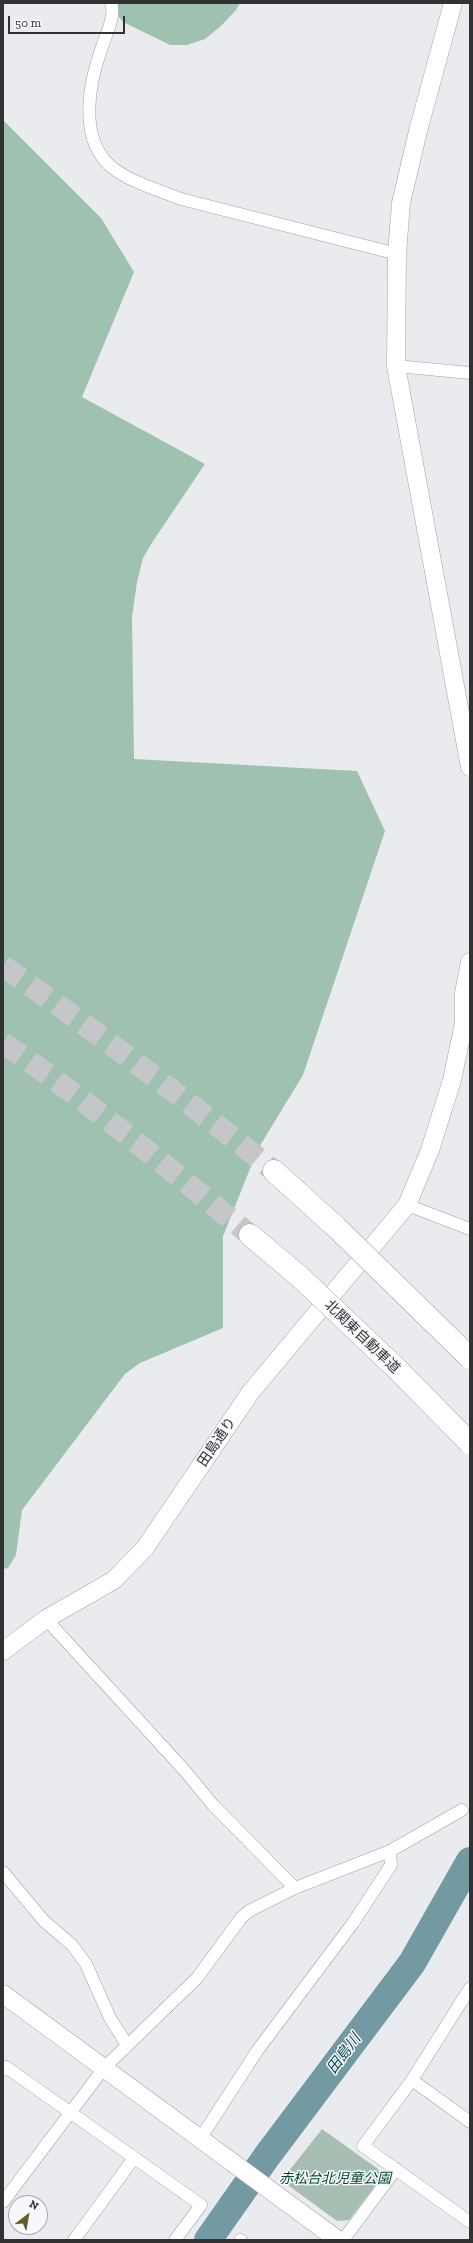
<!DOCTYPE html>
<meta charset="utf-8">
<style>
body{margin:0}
#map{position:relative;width:473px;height:2243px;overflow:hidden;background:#eaebef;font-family:"Zilla Slab",serif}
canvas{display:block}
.frame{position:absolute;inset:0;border:4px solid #323234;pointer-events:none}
.north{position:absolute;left:8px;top:2195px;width:40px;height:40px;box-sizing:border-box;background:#f7f8fc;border:1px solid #a8a9ac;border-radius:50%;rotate:31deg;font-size:11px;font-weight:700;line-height:16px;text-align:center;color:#323234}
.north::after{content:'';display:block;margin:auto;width:14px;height:18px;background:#695b28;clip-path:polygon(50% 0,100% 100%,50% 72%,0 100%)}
.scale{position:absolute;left:8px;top:16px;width:117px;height:18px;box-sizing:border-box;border:2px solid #323234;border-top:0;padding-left:5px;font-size:12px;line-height:14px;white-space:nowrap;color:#323234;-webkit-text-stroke:3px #f7f8fc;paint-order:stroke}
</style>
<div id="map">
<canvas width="473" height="2243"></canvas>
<div class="frame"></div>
<div class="north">N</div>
<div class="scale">50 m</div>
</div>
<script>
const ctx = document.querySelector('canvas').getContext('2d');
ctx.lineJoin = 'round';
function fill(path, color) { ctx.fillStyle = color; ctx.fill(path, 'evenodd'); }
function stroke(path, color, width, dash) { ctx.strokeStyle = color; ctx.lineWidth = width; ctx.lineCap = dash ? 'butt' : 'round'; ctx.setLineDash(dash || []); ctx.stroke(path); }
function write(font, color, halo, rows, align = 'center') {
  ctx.font = font + ' "Zilla Slab","Noto Sans JP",serif'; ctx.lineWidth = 3; ctx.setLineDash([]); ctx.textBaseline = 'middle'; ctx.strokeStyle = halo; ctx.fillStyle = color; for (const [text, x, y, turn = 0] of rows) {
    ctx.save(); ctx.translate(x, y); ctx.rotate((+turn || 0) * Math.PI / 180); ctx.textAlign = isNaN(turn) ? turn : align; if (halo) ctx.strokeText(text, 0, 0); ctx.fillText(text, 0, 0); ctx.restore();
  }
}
fill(new Path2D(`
 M322 2129 378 2169 381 2178 349 2220 337 2221 285 2183 289 2171Z`), '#a7beb3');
fill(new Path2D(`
 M107 3H240L236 10 221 26 205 39 187 45H170L123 22Z
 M3 120 101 218 134 272 82 397 205 464 153 541 143 558 137 582 132 617 134 759 357 771 385 831 303 1075 258 1149 223 1236V1328L140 1363 125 1374 22 1510 16 1555 8 1568 3 1569Z`), '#9ec1b0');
stroke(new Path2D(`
 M208 2240 267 2156 412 1963 470 1861`), '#7399a3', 28);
stroke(new Path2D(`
 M3 966C96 1032 186 1099 274 1171
 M3 1043C89 1102 170 1169 250 1235`), '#c5c6ca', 22, [22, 11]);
const street = new Path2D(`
 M111 3C116 16 106 34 102 47 89 83 77 141 114 169 133 183 159 190 181 199L397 254
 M396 366 470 373
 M407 1205 470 1229
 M46 1619 185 1771 213 1805 295 1888
 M3 1872 44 1921 72 1945 86 1964 110 2018 127 2045
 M470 1988 412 2080 363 2146 470 2222
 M3 2070 6 2067 201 2205 175 2240
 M412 2080 470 2122
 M200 2139 257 2051 353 1923 391 1865 390 1851
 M3 2202 104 2068 197 1978 241 1918 249 1911 295 1888 390 1851 462 1810
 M74 2240 134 2158
 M240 2240H241
 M343 2240 396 2169`);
const secondary = new Path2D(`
 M453 3 419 127 401 203 397 254 396 366 470 767
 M3 1651 46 1619 114 1580 145 1548 250 1393 407 1205 430 1150 452 1080 464 1023V993L470 962
 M3 1994 338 2240`);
const highway = new Path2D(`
 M274 1171 337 1228
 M250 1235 300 1277`);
stroke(street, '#a1a1a5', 13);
stroke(secondary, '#a1a1a5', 19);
stroke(highway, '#a1a1a5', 23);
stroke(street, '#fff', 12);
stroke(secondary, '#fff', 18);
stroke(highway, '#fff', 22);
const highwayBridge = new Path2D(`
 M337 1228 470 1358
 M300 1277 396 1368 470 1443`);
stroke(highwayBridge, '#a1a1a5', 23, []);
stroke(highwayBridge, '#fff', 22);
write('14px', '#323234', '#f7f8fc', [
 ["北関東自動車道",362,1337,44],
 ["田島通り",217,1442,-56]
]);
write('italic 14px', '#014731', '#f7f8fc', [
 ["赤松台北児童公園",335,2179]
]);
write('italic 15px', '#0e4954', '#f7f8fc', [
 ["田島川",344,2054,-53]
]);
</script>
